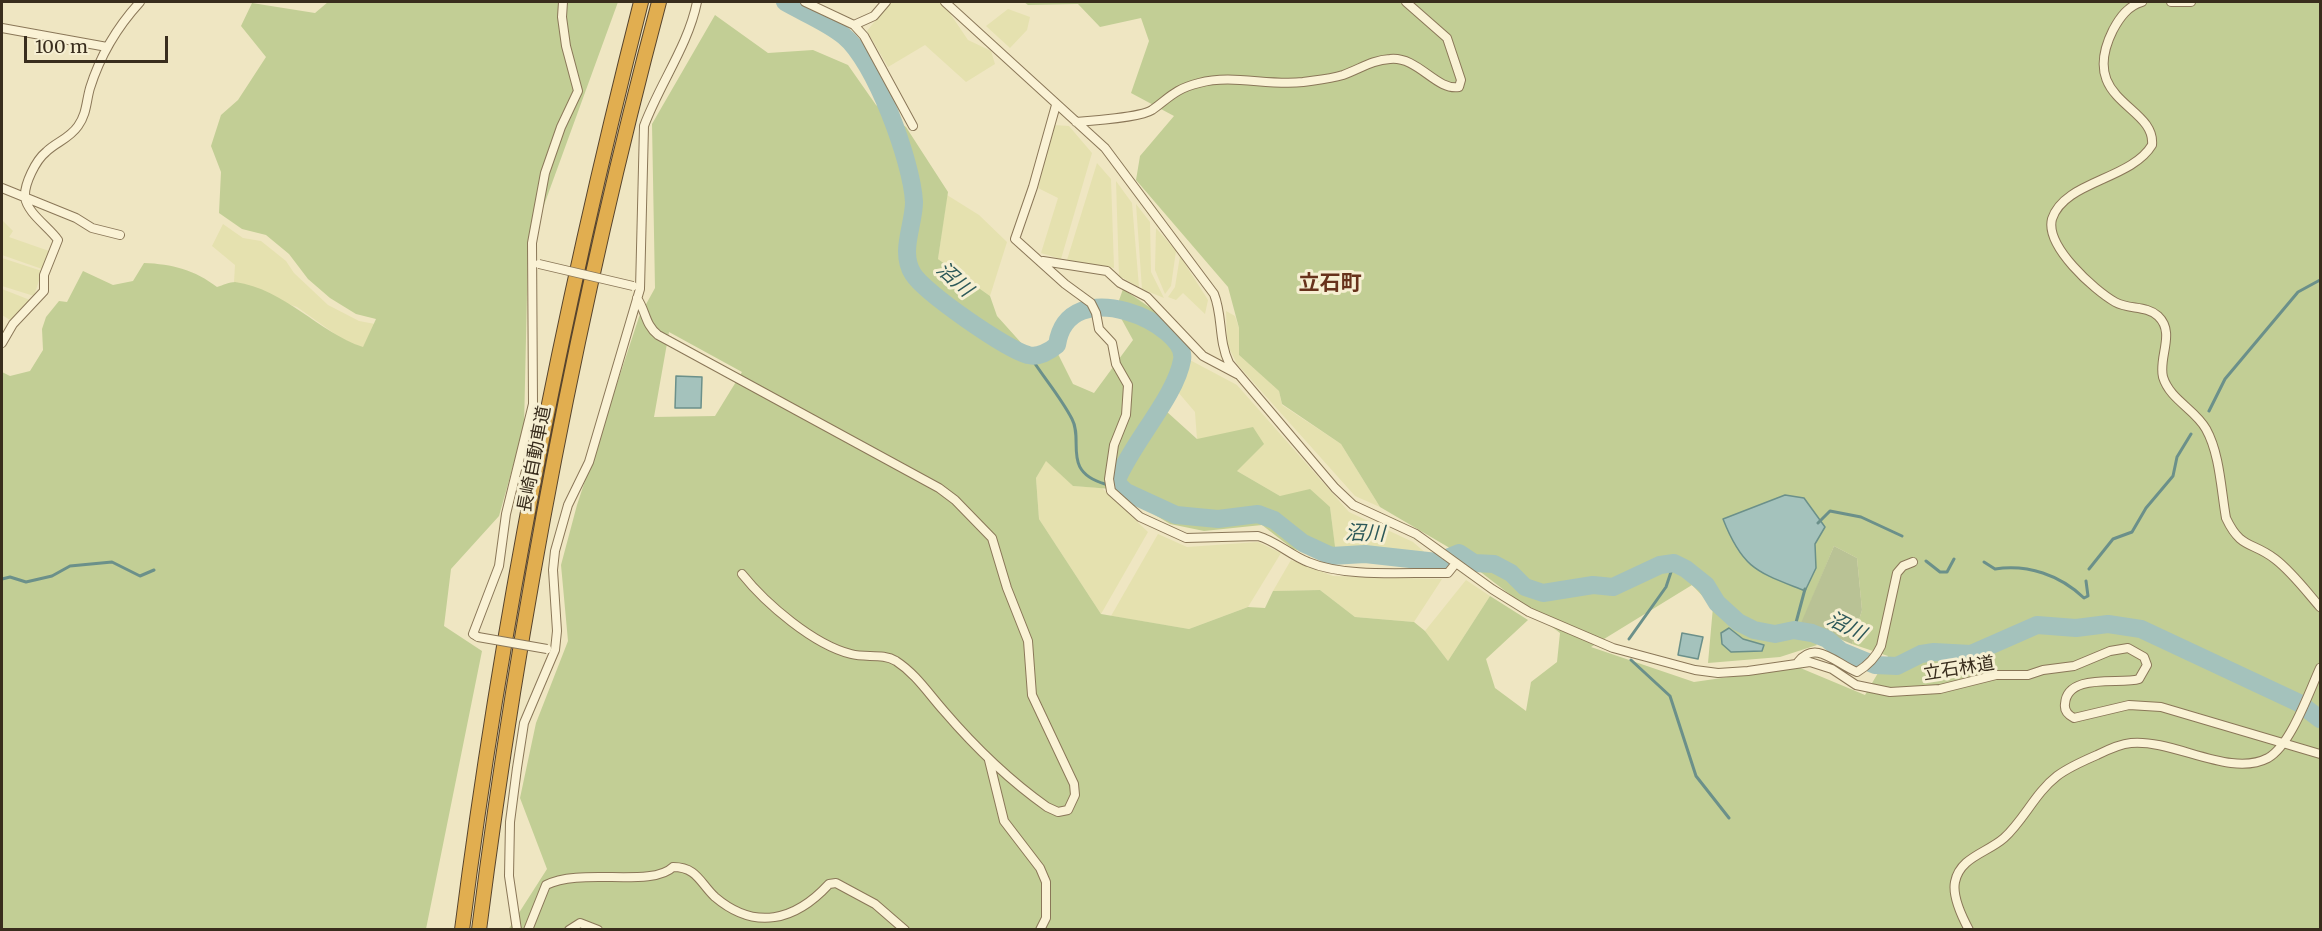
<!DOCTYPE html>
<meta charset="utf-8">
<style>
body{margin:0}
#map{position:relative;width:2322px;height:931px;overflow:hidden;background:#efe6c2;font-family:Merriweather,serif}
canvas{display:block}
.frame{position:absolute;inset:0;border:3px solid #392d1d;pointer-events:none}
.scale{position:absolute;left:24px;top:36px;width:144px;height:27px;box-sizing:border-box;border:3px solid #392d1d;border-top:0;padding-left:8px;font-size:18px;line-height:21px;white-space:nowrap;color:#392d1d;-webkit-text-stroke:4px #f6efd2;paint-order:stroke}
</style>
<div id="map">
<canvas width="2322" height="931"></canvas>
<div class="frame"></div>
<div class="scale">100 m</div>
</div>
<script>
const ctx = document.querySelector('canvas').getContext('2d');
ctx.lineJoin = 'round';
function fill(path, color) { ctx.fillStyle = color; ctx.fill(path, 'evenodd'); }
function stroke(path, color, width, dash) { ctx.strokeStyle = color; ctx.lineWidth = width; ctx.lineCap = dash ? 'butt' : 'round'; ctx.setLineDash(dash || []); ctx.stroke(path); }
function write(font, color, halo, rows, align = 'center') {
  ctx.font = font + ' Merriweather,"Noto Sans JP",serif'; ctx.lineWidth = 6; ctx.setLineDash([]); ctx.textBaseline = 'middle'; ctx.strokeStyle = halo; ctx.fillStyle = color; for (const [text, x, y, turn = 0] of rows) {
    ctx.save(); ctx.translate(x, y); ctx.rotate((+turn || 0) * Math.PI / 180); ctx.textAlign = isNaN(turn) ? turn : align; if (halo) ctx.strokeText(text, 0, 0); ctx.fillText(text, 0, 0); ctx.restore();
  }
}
fill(new Path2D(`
 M890 2H939L947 9 968 40 991 51 995 64 966 82 925 45 888 67 867 31Z
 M1008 9 1030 17 1027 30 1010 48 986 26Z
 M1054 125 1069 126 1092 153 1061 259 1041 253 1058 198 1038 188Z
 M1097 163 1111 179 1114 268 1067 260Z
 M1116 181 1132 203 1139 287 1119 276Z
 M947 195 979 215 1007 242 990 296 938 259Z
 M1136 204 1150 222 1151 272 1164 298 1142 289Z
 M2 220 13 231 9 237 49 251 42 269 2 255Z
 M223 224 243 238 261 241 286 261 294 273 328 305 359 321 375 324 363 348 342 339 297 307 282 302 269 293 234 282 235 265 212 246Z
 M1156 228 1176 251 1171 286 1165 294 1155 270Z
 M1180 256 1208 300 1205 314 1183 293 1176 300 1168 297 1175 287Z
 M2 258 42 271 34 296 2 286Z
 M2 289 30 300 10 320 2 315Z
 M1226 311 1235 316 1239 328V355L1279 391 1282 405 1341 444 1380 507 1355 496 1237 364 1227 344Z
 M1188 359 1237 385 1349 512 1413 542 1428 555 1370 547 1335 548 1330 507 1280 496 1237 471 1197 439 1195 412 1178 392Z
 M1046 460 1073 486 1102 488 1148 532 1101 614 1039 519 1036 478Z
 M1158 534 1187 547 1258 542 1281 553 1248 607 1189 629 1111 616Z
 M1291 560 1333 576 1442 579 1414 622 1355 617 1320 590 1273 591Z
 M1466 580 1490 596 1448 661 1425 631Z`), '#e5e1af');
fill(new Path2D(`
 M328 2H618L528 249 524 427 499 516 451 569 444 626 482 651 426 929H2V372L10 376 30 371 43 350 42 329 46 317 59 301 67 302 83 271 113 285 133 281 144 263C172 264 195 270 217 287 223 285 230 282 235 282 285 289 318 332 363 347L376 319 356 314 330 298 308 279 289 254 266 235 242 229 219 213 221 172 211 146 221 115 238 100 266 57 241 26 252 3 315 13Z
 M1024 2H2320V929L508 930 547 869 520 798 536 723 568 641 561 565 577 505 639 317 655 288 652 124 715 15 768 53 813 50 848 65 876 105 906 127 948 192 938 259 990 296 997 316 1024 346 1057 352 1073 384 1094 393 1133 340 1116 309 1123 289 1158 313 1185 340 1156 402 1197 439 1253 427 1264 444 1237 471 1280 496 1310 489 1330 507 1337 562 1293 549 1262 525 1204 531 1170 524 1112 489 1073 486 1046 461 1036 478 1039 519 1101 614 1189 629 1248 607 1265 608 1273 591 1320 590 1355 617 1414 622 1425 631 1448 661 1490 596 1528 620 1486 659 1495 688 1526 711 1531 682 1557 662 1560 633 1448 547 1380 507 1341 444 1282 404 1279 391 1239 355V328L1228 287 1136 180 1140 156 1174 116 1131 93 1149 41 1141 18 1100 27 1078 4 1028 5ZM669 332 742 372 715 416 654 417ZM1834 546 1857 558 1862 610 1852 644 1888 656 1865 695 1798 667 1694 682 1591 647 1692 585 1713 607 1708 663 1780 657 1817 645 1802 623Z`), '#c2ce95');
fill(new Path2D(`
 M1834 546 1857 558 1862 610 1852 644 1801 623Z`), '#b9c295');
const water = new Path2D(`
 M676 376 702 377 701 408H675Z
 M1785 495 1804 498 1825 527 1815 544 1816 568 1805 591C1758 572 1743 570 1723 519Z
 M1729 628 1743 639 1764 645 1762 651 1731 652 1722 644 1721 633Z
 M1682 633 1703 637 1698 659 1678 655Z`);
fill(water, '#a4c2bc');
stroke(water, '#6b908a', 1.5);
stroke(new Path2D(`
 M1030 356C1043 377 1060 396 1072 419 1084 441 1061 471 1105 484
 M2209 411 2225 379 2298 292 2320 280
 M1818 523 1830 511 1861 517 1902 536
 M1926 561 1940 572H1947L1954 559
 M1984 562 1995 569C2028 564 2060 575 2084 598L2088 596 2086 581
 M2089 569 2113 539 2132 532 2146 508 2173 476 2177 457 2191 434
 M2 579 10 577 26 582 52 576 70 566 112 562 140 576 154 570
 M1794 630 1805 589
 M1629 639 1666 587 1674 563
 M1631 660 1670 696 1696 776 1729 818`), '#6b908a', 3);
stroke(new Path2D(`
 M785 2C804 13 827 22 844 36 875 61 912 162 914 202 914 225 899 252 913 274 925 293 1006 349 1028 355 1038 358 1050 351 1057 345 1068 270 1189 325 1182 360 1176 396 1131 444 1116 482L1126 492 1176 515 1218 519 1258 514 1274 520 1303 543 1331 556 1365 554 1437 562 1459 553 1474 563 1494 564 1511 573 1525 587 1543 593 1593 585 1613 587 1660 565 1674 563 1686 569 1706 585 1717 603 1738 622 1754 630 1775 634 1794 630 1812 633 1827 639 1841 651 1875 665 1897 666 1921 654 1934 652 1971 654 2037 625 2076 628 2108 624 2141 629 2299 703 2320 719`), '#a4c2bc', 18);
const street = new Path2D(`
 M805 2 854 25 874 16 886 2
 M945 2 1105 148 1214 294C1223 316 1218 340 1229 363L1335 488 1353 505 1416 534 1492 589 1529 612 1613 648 1695 670 1718 673 1748 671 1810 662 1832 669 1856 685 1890 692 1940 689 1996 675H2028L2043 670 2074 666 2110 651 2128 648 2144 657 2147 665 2139 679C2121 685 2067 672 2065 704 2064 711 2068 715 2074 718L2129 705 2161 707 2320 754
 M2142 2C2128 6 2120 17 2113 30 2077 102 2156 105 2152 145 2131 180 2064 181 2052 219 2045 246 2094 290 2115 302 2129 310 2146 305 2158 316 2176 333 2158 357 2163 377 2170 400 2195 409 2206 429 2220 454 2221 490 2226 518 2241 550 2252 541 2275 559 2292 572 2306 591 2320 607
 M2171 2H2191
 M854 25 864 36 913 126
 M2 28 107 47
 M1056 105 1033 187 1015 239 1065 284 1091 303 1096 313 1099 329 1112 343 1116 364 1128 385 1126 415 1114 445 1109 479 1111 491 1140 517 1186 538 1258 536C1276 541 1290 555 1308 562 1346 578 1406 572 1448 573L1456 563
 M1076 122C1091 121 1141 117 1152 110 1170 97 1175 89 1199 83 1232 74 1268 86 1303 82 1317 80 1330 79 1343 75 1360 69 1372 60 1390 59 1418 56 1436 91 1459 87L1461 80 1447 38 1406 2
 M2 188 76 218 92 228 120 235
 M1043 261 1107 271 1120 283 1147 297 1203 356 1237 374
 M637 298C646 311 645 325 658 335L939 488 955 500 992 538 1007 588 1028 641 1032 695 1074 784 1075 795 1068 810 1058 812 1047 807C1009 780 974 746 944 711 928 693 916 674 896 661 883 653 866 658 851 654 814 645 766 604 742 574
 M2 343 13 324 44 291V275L58 240C49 227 27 213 25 197 24 184 36 160 46 152 56 142 69 139 78 126 87 113 86 102 90 88 100 56 118 26 140 2
 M478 637 473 634 499 566 506 514 533 404 532 243 545 173 561 127 578 91 566 46 562 17 563 2
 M1798 662C1816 639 1836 664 1857 672 1867 666 1876 657 1881 646L1897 573 1903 566 1913 562
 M989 760 1004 821 1040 868 1046 882V918L1040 930
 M517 930 509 876 510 822 517 768 524 723 555 650 557 631 553 570 555 551 568 505 589 462 640 289 644 126C660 83 688 46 697 2
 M528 930 546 885C580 867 652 888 673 867 697 867 700 883 715 897 755 931 795 921 829 884L836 883 875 904 905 930
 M569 930 580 923 598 930
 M1969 930C1962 917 1952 897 1955 882 1960 857 1987 853 2004 838 2024 820 2035 793 2057 776 2069 767 2083 761 2097 755 2107 750 2119 744 2131 743 2174 739 2230 778 2268 758 2291 745 2309 692 2320 668`);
const highway = new Path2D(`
 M462 930C502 616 563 308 641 2
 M479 930C519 616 578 307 659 2`);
stroke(street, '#8a7758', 10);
stroke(highway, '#57442d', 16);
stroke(street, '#faf2d5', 8);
stroke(highway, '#e1ae50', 14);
const streetBridge = new Path2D(`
 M539 264 633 286
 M478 637 547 649`);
stroke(streetBridge, '#8a7758', 10, []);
stroke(streetBridge, '#faf2d5', 8);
write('18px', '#392d1d', '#f6efd2', [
 ["長崎自動車道",535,459,-79],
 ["立石林道",1959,669,-9]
]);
write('italic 20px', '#2c5859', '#f6efd2', [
 ["沼川",954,280,42],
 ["沼川",1365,534,2],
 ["沼川",1846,627,27]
]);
write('bold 21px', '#67321b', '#f6efd2', [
 ["立石町",1330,284]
]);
</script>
